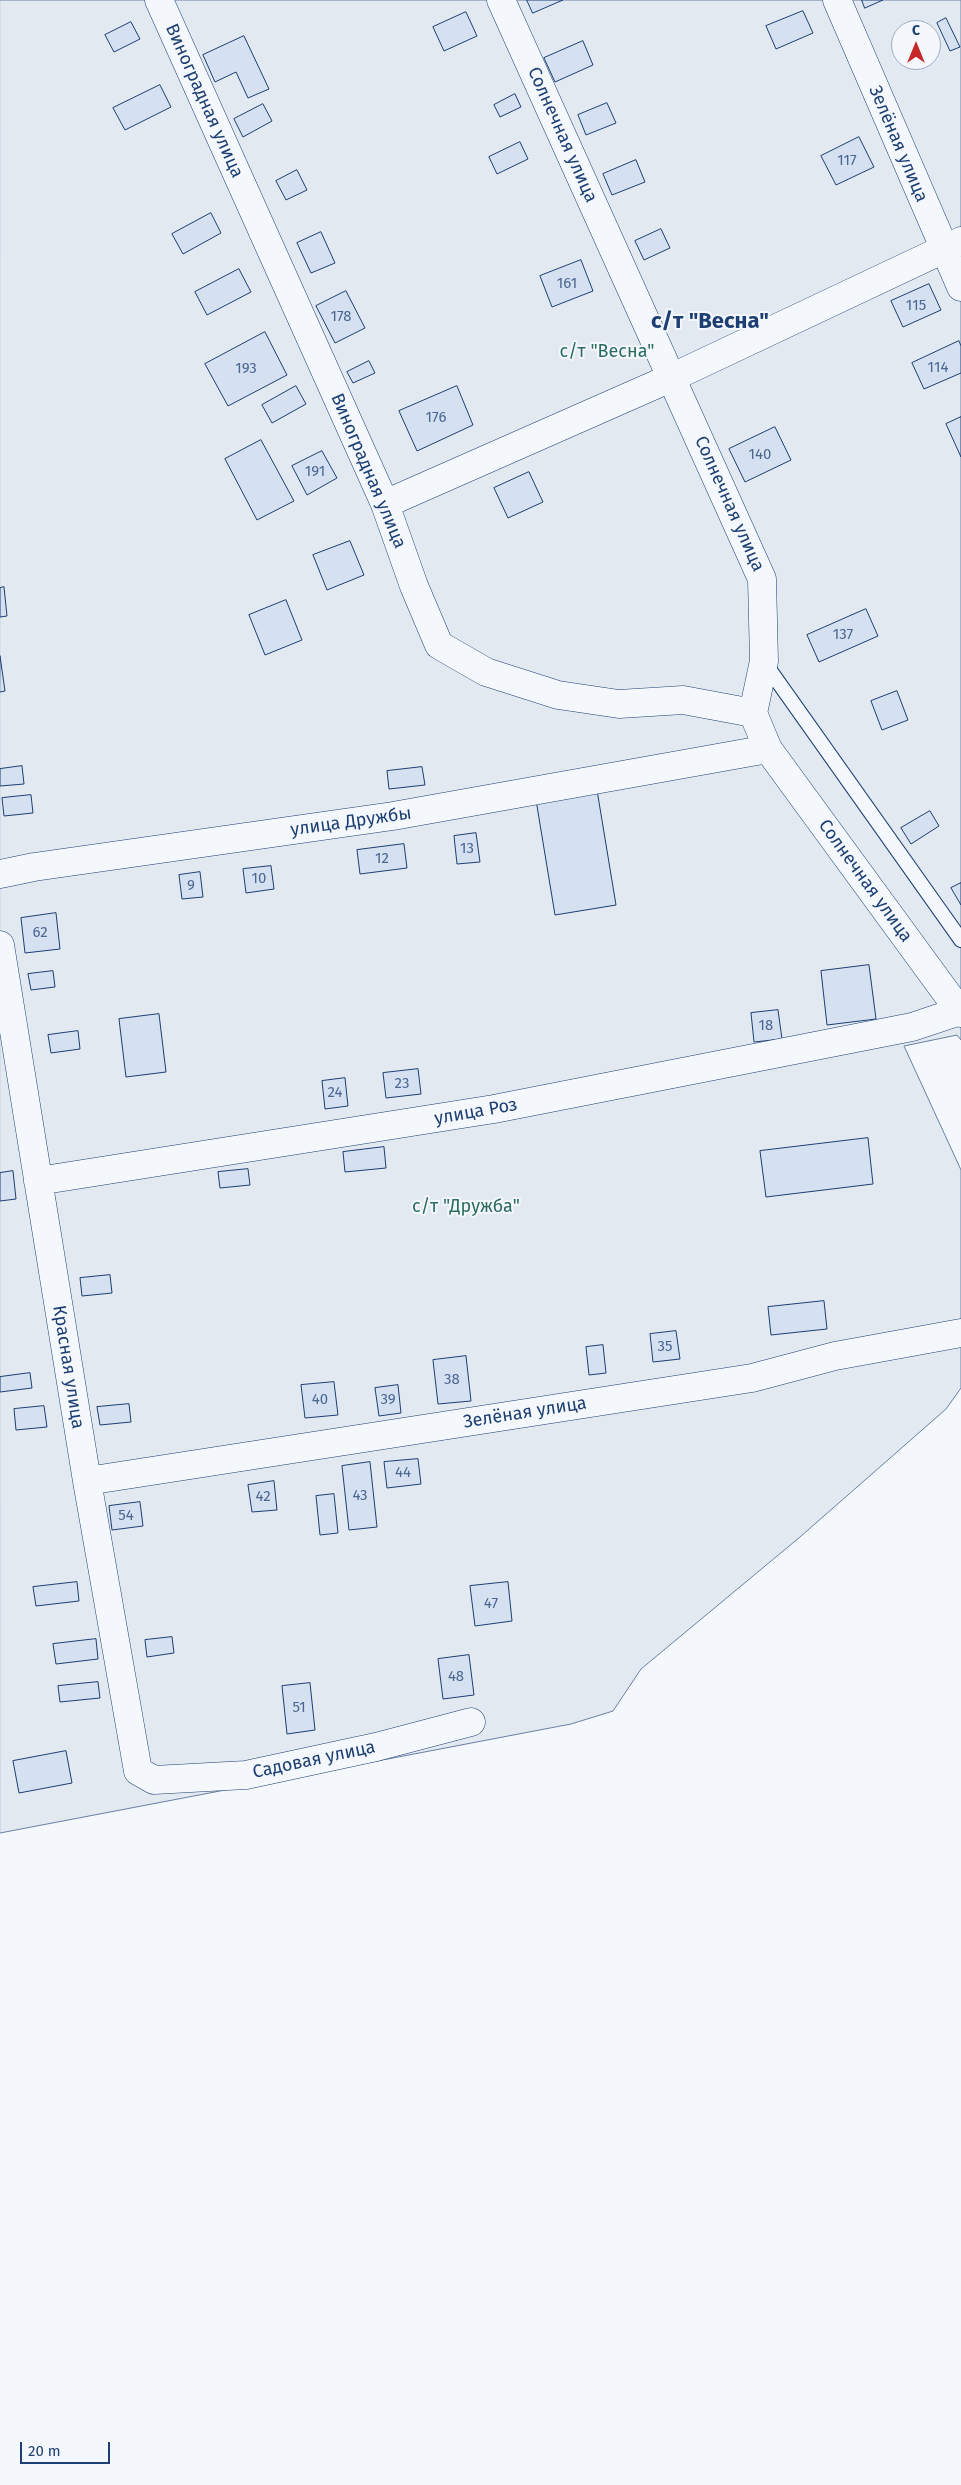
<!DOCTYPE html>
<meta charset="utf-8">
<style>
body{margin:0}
#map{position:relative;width:961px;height:2485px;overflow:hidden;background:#f4f7fb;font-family:"Fira Sans",sans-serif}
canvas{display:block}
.north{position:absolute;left:891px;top:20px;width:50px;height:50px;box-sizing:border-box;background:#f4f7fb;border:1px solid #9eadc5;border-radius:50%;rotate:0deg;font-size:14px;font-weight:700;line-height:20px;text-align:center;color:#1d3f73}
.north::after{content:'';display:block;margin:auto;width:18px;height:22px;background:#c62828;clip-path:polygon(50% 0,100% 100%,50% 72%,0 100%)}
.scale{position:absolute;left:20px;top:2442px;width:90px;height:22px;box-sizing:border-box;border:2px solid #1d3f73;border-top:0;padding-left:6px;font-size:15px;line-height:18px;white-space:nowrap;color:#1d3f73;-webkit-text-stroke:4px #f4f7fb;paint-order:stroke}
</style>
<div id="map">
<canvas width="961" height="2485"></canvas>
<div class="north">С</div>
<div class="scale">20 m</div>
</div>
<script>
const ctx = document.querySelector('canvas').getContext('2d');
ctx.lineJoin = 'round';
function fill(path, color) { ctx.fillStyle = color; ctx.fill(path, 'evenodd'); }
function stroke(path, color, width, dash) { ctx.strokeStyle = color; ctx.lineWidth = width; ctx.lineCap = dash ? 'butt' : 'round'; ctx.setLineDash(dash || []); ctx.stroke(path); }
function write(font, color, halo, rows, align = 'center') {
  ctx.font = font + ' "Fira Sans",sans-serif'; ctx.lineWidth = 4; ctx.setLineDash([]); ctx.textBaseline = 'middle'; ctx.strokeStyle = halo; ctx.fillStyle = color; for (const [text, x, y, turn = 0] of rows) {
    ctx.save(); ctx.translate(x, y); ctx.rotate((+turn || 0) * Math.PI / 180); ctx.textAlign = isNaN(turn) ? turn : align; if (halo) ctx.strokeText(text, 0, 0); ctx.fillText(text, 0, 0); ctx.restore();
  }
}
const green = new Path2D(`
 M0 0H961V1040L957 1035 904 1046 961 1170V1388L946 1409 800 1537 641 1669 613 1711 571 1724 0 1833ZM901 30H931V60H901Z`);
fill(green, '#e3e9f0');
stroke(green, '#687fa3', 1);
const building = new Path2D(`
 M527 0H563L533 13Z
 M862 0H883L865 8Z
 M803 11 813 33 776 49 766 26Z
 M466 12 477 36 444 51 433 27Z
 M946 18 960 47 950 51 937 23Z
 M131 22 140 39 114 52 105 35Z
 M244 36 269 89 248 98 236 72 215 82 203 55Z
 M583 41 593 65 555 82 544 58Z
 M160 85 171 107 125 130 113 108Z
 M515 94 521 107 500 117 494 105Z
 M607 103 616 123 586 135 578 115Z
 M263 104 272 121 243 137 234 119Z
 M859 137 874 167 836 185 821 156Z
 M520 142 528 159 497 174 489 157Z
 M636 160 645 182 612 195 603 174Z
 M297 170 307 190 286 200 276 181Z
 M211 213 221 233 183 254 172 234Z
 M661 229 670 248 644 260 635 241Z
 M321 232 335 263 311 273 297 243Z
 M581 260 593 291 552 307 540 276Z
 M239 269 251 292 207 315 195 292Z
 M929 284 941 310 903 327 891 301Z
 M346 291 365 328 335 343 316 306Z
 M265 332 287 375 228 406 205 364Z
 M959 341 961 346V373L924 389 912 363Z
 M369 361 375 373 353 383 347 372Z
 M296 386 306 404 272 423 262 405Z
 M457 386 473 425 417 451 399 411Z
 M961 417V457L946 424Z
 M775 427 791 460 745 482 729 449Z
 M261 440 294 501 257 520 225 459Z
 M322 451 337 478 307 495 292 466Z
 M529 472 543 502 508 518 494 488Z
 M350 541 364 575 327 590 313 555Z
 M4 587 7 616 0 617V588Z
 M286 600 302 640 265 655 249 615Z
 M866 609 878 636 819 662 807 635Z
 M0 656 5 691 0 692Z
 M897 691 908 720 882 730 871 701Z
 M22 766 24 784 0 786V769Z
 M422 767 425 785 389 789 387 771Z
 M597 790 616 905 555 915 536 800Z
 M31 795 33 813 4 816 2 798Z
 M930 811 939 826 911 844 901 828Z
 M476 833 480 862 457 864 454 836Z
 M404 844 407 868 360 874 357 850Z
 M271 866 274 889 246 893 243 869Z
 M200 872 203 897 182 899 179 875Z
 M961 883V905L951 888Z
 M56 913 60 949 25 953 21 918Z
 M869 965 876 1019 827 1025 821 971Z
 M53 971 55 987 31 990 28 974Z
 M778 1010 782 1039 754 1042 751 1013Z
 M159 1014 166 1072 126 1077 119 1019Z
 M78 1031 80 1049 51 1053 48 1035Z
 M418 1069 421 1094 386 1098 383 1073Z
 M345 1078 348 1106 325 1109 322 1081Z
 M868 1138 873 1184 766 1197 760 1151Z
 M384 1147 386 1168 345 1172 343 1152Z
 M248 1169 250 1185 220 1188 218 1172Z
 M13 1171 16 1199 0 1201V1173Z
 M110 1275 112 1293 82 1296 80 1278Z
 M824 1301 827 1329 771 1335 768 1307Z
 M676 1331 680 1359 653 1362 650 1334Z
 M603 1345 606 1373 589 1375 586 1347Z
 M466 1356 471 1401 438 1404 433 1360Z
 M30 1373 32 1388 0 1392V1377Z
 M334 1382 338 1415 305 1418 301 1385Z
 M398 1385 401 1413 379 1416 375 1388Z
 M129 1404 131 1422 100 1425 97 1407Z
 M44 1406 47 1427 16 1430 14 1409Z
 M418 1459 421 1484 387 1488 384 1462Z
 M370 1462 377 1527 349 1530 342 1466Z
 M274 1481 277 1510 252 1512 248 1485Z
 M334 1494 338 1533 320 1535 316 1496Z
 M140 1502 143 1526 112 1530 109 1506Z
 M77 1582 79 1601 36 1606 33 1587Z
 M508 1582 512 1621 475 1626 470 1586Z
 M172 1637 174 1653 147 1657 145 1640Z
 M96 1639 98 1659 56 1664 53 1644Z
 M469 1655 474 1695 443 1699 438 1659Z
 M98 1682 100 1698 60 1702 58 1686Z
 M310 1683 315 1730 287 1734 282 1686Z
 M66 1751 72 1783 19 1793 13 1761Z`);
fill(building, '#d5e0f0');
stroke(building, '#1d3f73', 1);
const lane = new Path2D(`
 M764 662 961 940`);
const street = new Path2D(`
 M159 0 385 504 414 586 439 645 486 672 558 695 619 704 683 700 753 713
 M501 0 762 579 764 661 753 713 768 749 961 1013
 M837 0 961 287
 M385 504 673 377 961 241
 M0 874 34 867 393 816 768 749
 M0 945 87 1481 138 1771 154 1780 246 1775 376 1747 471 1722
 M38 1181 494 1109 912 1027 960 1011
 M87 1481 752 1378 835 1356 961 1333`);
stroke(lane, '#1d3f73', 16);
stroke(street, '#1d3f73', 29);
stroke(lane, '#f4f7fb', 14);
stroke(street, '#f4f7fb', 28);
write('15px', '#4b6792', null, [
 ["117",847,161],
 ["161",567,284],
 ["115",916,306],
 ["178",341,317],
 ["114",938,368],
 ["193",246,369],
 ["176",436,418],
 ["140",760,455],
 ["191",315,472],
 ["137",843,635],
 ["13",467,849],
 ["12",382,859],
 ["10",259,879],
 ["9",191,886],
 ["62",40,933],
 ["18",766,1026],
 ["23",402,1084],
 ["24",335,1093],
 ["35",665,1347],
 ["38",452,1380],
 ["40",320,1400],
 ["39",388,1400],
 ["44",403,1473],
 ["43",360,1496],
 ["42",263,1497],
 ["54",126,1516],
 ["47",491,1604],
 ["48",456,1677],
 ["51",299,1708]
]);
write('18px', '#1d3f73', '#f4f7fb', [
 ["Виноградная улица",204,101,66],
 ["Солнечная улица",562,135,66],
 ["Зелёная улица",898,144,67],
 ["Виноградная улица",368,471,67],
 ["Солнечная улица",729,504,66],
 ["улица Дружбы",351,822,-8],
 ["Солнечная улица",865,881,54],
 ["улица Роз",476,1112,-10],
 ["Красная улица",68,1367,81],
 ["Зелёная улица",525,1413,-9],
 ["Садовая улица",314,1760,-12]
]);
write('18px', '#2c6c60', '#f4f7fb', [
 ["с/т \"Весна\"",607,352],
 ["с/т \"Дружба\"",466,1207]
]);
write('bold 22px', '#1d3f73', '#f4f7fb', [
 ["с/т \"Весна\"",710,322]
]);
</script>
